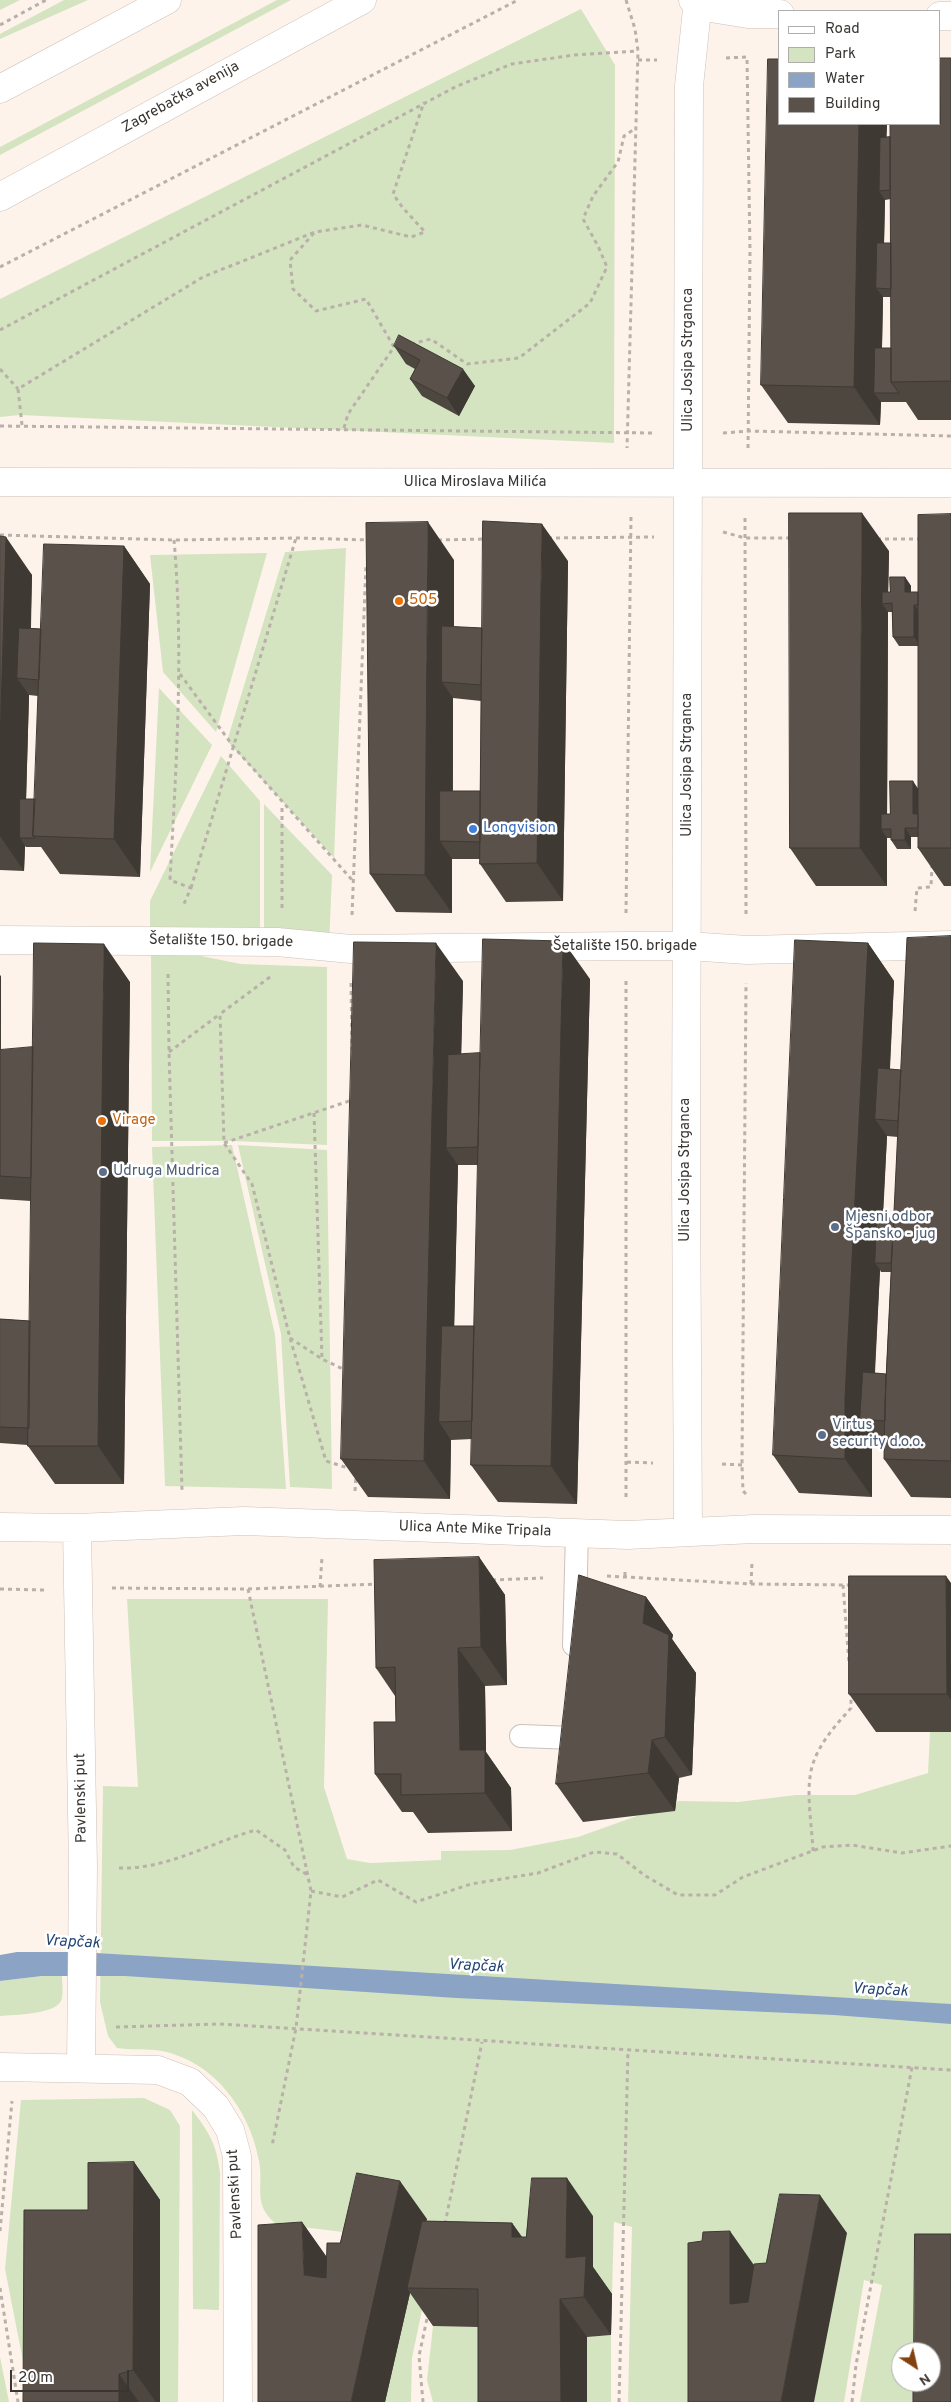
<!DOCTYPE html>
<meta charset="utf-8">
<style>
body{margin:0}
#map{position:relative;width:951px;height:2402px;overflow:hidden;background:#fef3ea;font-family:Overpass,sans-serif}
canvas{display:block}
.legend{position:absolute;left:778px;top:10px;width:162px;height:115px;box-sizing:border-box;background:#fff;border:1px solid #b0aead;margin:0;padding:6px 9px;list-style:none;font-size:15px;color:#393532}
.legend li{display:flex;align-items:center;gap:10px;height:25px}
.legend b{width:25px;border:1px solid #b0aead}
.north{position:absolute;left:891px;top:2342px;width:50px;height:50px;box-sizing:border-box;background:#fff;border:1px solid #b0aead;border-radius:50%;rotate:145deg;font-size:14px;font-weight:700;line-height:20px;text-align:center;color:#393532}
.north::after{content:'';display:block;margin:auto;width:18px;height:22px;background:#83410f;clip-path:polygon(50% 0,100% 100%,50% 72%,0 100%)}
.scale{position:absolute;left:10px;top:2370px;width:119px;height:22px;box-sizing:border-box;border:2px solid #393532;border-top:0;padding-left:6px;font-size:15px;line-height:18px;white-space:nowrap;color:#393532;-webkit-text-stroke:4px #fff;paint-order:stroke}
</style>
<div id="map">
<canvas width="951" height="2402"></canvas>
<ul class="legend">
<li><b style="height:6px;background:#fff"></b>Road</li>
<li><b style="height:14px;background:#d4e4c0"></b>Park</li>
<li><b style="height:14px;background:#8ba4c5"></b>Water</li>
<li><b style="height:14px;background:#5a524a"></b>Building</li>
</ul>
<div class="north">N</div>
<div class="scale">20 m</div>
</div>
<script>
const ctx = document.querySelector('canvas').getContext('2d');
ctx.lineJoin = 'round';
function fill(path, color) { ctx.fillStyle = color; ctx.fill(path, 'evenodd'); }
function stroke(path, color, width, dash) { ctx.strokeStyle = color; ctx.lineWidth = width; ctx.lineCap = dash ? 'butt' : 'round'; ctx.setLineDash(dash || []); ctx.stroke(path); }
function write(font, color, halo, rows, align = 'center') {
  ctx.font = font + ' Overpass,sans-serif'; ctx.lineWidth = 5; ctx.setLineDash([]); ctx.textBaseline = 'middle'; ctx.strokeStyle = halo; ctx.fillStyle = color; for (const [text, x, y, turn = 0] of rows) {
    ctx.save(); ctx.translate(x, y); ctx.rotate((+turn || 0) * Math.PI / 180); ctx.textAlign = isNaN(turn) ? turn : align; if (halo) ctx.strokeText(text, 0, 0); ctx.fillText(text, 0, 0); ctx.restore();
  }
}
fill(new Path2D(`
 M0 0H20L0 10Z
 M64 0H88L0 39V34Z
 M277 0H291L0 155V147Z
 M581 9 615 65 614 443 20 415 0 417V299Z
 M346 548 334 858 227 741 285 552Z
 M267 553 216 732 163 672 150 555Z
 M159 688 212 745 150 872Z
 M221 756 260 801V946L150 932V901Z
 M264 804 332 875 329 946 264 947Z
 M151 946 241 964 327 967V1145L233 1141H152Z
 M232 1145 275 1335 286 1489 165 1486 152 1147Z
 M238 1145 327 1150 332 1489 290 1487 281 1334Z
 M127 1599H328L324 1787 347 1859 370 1863 441 1860V1851L510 1850 578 1837 679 1801 738 1802 796 1795H855L928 1773 930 1732H951V2272L940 2402H860L882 2285 864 2280 844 2402H628L632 2227 614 2222 612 2294 593 2296 553 2275 437 2238 412 2358 411 2402H385L352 2233 276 2224C252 2204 264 2187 259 2161 250 2109 211 2057 155 2050 142 2049 130 2050 117 2048L108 2036 100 2002 103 1786 138 1787ZM901 2352H931V2382H901Z
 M42 1976H62C62 1984 64 1994 61 2001 55 2014 14 2015 0 2016V1981Z
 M144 2098 170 2110 180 2126 178 2402H160V2200L31 2402 5 2269 21 2100Z
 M192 2110C209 2132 217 2145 220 2173L219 2310 193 2309Z
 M433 2326 505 2327V2402H433L427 2380Z
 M611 2335V2402H587V2337Z
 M0 2357 9 2402H0Z`), '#d4e4c0');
fill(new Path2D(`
 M17 1952H79L951 2004V2024L834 2015 456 1998 125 1976H42L0 1981V1955Z`), '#8ba4c5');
const service = new Path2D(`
 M574 1645 577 1533
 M521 1736 573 1738 574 1719`);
const pedestrian = new Path2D(`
 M0 940 277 942 351 949 626 946H688L747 950 951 945`);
const minor = new Path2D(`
 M693 0 698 6 748 14H780
 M940 16H951
 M0 482 951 483
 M0 1527 77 1528 244 1521 628 1535 754 1529 951 1530
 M77 1528 83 1867 81 2068
 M688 1531 686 1173 689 86 698 0
 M0 2067 158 2070 190 2082 216 2107 230 2130 237 2156 238 2402`);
const secondary = new Path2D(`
 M0 89 167 0
 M0 197 362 0`);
stroke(service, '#ccc1b9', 24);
stroke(pedestrian, '#ccc1b9', 29);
stroke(minor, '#ccc1b9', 29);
stroke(secondary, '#ccc1b9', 29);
stroke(new Path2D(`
 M626 0 635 29 638 51 627 448
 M0 25 46 0
 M726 58 747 57 750 252 748 450
 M638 60H657
 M314 233 290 260 293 289 316 311 366 299 394 347
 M0 267 518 0
 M0 330 457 86 512 64 574 55 638 51
 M411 344 431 339 467 364 519 358 590 303 607 267 598 246 583 219 593 196 618 162 624 136 636 128
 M0 369 18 389
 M22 425 18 389 203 277 315 232 362 225 411 237 425 232 403 208 393 194 424 102
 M0 426 654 433
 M344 428 348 414 394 347 397 346
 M723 433 749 431 951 436
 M745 518 746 914
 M723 532 745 538H791
 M0 535 174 540 296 538 369 540
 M548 538 654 537
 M877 539H921
 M174 540C184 654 176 767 170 880L191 888 183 906
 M438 540 487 539
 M180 674 233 746 353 881
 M191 888 296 538
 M282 908V804
 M915 911 917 888 931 887 932 865
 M626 913 631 516
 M352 915 366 564
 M168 974 169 1052 182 1490
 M270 977 220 1014 224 1143 252 1184 290 1338 326 1461 351 1469
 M626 981V1500
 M351 983 352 1050
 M169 1052 220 1014
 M314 1113 322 1359
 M224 1143 352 1100
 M290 1338 322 1359 347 1371
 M627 1462 653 1463
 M722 1464 742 1465
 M355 1491 356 1475
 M746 1494 743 1491 742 1465 746 983
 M607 1576 751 1584 850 1585
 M625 1576V1569
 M492 1580 543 1578
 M751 1584 752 1562
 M843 1585 849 1663
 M320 1587 322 1557
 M112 1588 248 1589 378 1584
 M0 1589 44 1590
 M248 1589 311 1891 296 2028 272 2146
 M813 1851C812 1828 807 1799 810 1777 813 1750 834 1727 851 1708V1694
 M119 1868C166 1870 212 1842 256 1830L285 1850 294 1867 308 1875
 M311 1891 342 1897 378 1880 416 1902 471 1884 538 1873 594 1852 617 1854 644 1875 678 1895H715L743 1877 823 1847 852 1845 902 1853 951 1846
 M116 2027 219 2024 951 2070
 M445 2224 482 2042
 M0 2231 12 2101
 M0 2288 18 2402
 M423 2402 419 2356 428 2314
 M619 2402 628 2050
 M852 2402 856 2365 912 2067`), '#b9b0a9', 3, [4, 4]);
stroke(service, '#fff', 22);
stroke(pedestrian, '#fff', 28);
stroke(minor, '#fff', 28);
stroke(secondary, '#fff', 28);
fill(new Path2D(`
 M951 58V420H918L906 402H881L880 425 788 423 761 385 780 124H887L886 137H890ZM891 199V243H884L885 200ZM883 297H891V348H882Z
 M394 346 475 386 459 416 422 396 410 379 415 369 406 364Z
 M951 514V886H944L918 848V837H911V849H897L891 840V838H887V886H816L790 848 889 551 888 592H890L905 577 911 586V592H918ZM888 612H892L893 637 899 646H918V788L890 814H887Z
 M0 536 32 575 31 628 41 629 124 546 150 584 140 877 60 874 41 847H26L25 846 24 871 0 870ZM29 695 38 696 35 799H26Z
 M454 560V627L482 628 568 561 563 901 506 902 480 864V859H452V913L396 912 370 874ZM453 698 481 701 480 791H453Z
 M951 936V1498L911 1497 884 1459 885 1437 872 1436V1497L799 1493 773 1455 868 943 894 981 890 1069 901 1070ZM887 1136 898 1137 894 1218H883ZM880 1270 881 1272H891L886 1374 875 1373Z
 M0 975 1 977V1050L33 1047 130 982 124 1484H55L28 1446V1445L0 1443V1319L30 1321 31 1201 0 1199Z
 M590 979 577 1504 498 1502 471 1465 472 1439 451 1440 450 1499 368 1497 341 1459 463 981 461 1054 480 1053ZM458 1165H478L474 1326H454Z
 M479 1557 505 1595 507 1685 485 1686 486 1752 511 1788 512 1831 428 1833 413 1812H402L375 1774 396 1722 395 1696 376 1668Z
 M951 1583V1732H876L849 1694Z
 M646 1597 673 1635 672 1639 696 1673 692 1775 679 1778 675 1811 583 1822 556 1784Z
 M134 2162 160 2200V2402H23Z
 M593 2216V2267L612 2294 611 2335 587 2337V2402H478V2327L433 2326 410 2293 385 2402 302 2222 326 2257 340 2243 427 2219 426 2221 512 2223 522 2237H526Z`), '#4d4740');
fill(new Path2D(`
 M859 124H887L885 190 879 191 885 200 883 288H876L883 297 881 393H874L881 402 880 425 854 387Z
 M463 369 475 386 459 416 447 398Z
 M862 513 889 551 888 603 882 604 888 612 887 829H881L887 838V886L860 848Z
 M428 522 454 560V683L442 682 453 698 452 842 440 841 452 859V913L425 875Z
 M542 524 568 561 563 901 537 863Z
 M6 537 32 575 29 679 17 678 29 695 25 838H20L25 846 24 871 0 836V749Z
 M124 546 150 584 140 877 114 839Z
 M905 577 911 586V601L905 592Z
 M914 605 921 614V646L914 637Z
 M913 781 919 790 920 823 913 814Z
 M905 828 911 837V849L905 840Z
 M563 941 590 979 577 1504 551 1466Z
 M436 943 463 981 459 1148H446L458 1165 452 1422H439L451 1440 450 1499 424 1461Z
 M868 943 894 981 887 1120 875 1119 887 1136 880 1263H875L880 1270 872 1420 860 1419 872 1436V1497L845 1459V1398Z
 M104 944 130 982 124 1484 98 1446Z
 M0 975 1 977 0 1122Z
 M479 1557 505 1595 507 1685 481 1647Z
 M946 1576 951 1583V1700L947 1694Z
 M646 1597 673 1635 672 1639 696 1673 692 1775 665 1737 643 1623Z
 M458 1648 485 1686 486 1752 511 1788 512 1831 485 1793 460 1750Z
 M652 1740 679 1778 675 1811 648 1773Z
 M134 2162 160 2200V2402H156L133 2370Z
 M567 2178 593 2216V2267L612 2294 611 2335 584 2297 566 2258Z
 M400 2181 427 2219 411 2288H407L410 2293 385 2402H351Z
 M820 2195 847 2233 814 2402H781Z
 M302 2222 329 2260 331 2313 304 2275Z
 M512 2223 539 2261 512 2237Z
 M730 2231 756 2268V2342L730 2304Z
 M560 2299 587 2337V2402H561Z
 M119 2374 139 2402H119Z`), '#3f3934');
const building = new Path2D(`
 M940 58H951V381L891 382 890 124H940Z
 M768 59H780V124H859L854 387 761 385Z
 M890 137V190L879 191 880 138Z
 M877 243H891V289L876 288Z
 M399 335 463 369 447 398 410 379 420 360 394 346Z
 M875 348H891V382L899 393H874Z
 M789 513H862L860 848H790Z
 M951 514V848H918V515Z
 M483 521 542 524 537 863 480 864Z
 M428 522 425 875 370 874 366 523Z
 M0 536 6 537 0 749Z
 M44 544 124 546 114 839 33 836Z
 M890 577H905V592H918V605H914V637H893L892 603 882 604V592H890Z
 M442 626 482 628 481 685 442 682Z
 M19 628 41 629 39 680 17 678Z
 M890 781H913V814H918V828H905V840H891V829H881V814H890Z
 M440 791H480V842L440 841Z
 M20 799H35L33 836 35 838H20Z
 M951 936V1461L884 1459 885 1401 907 938Z
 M483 939 563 941 551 1466 471 1465Z
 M795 940 868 943 845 1398V1459L773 1455Z
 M354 942 436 943 424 1461 341 1459Z
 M34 943 104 944 98 1446H28Z
 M33 1047 31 1178 0 1176V1050Z
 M480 1053 478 1147 446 1148 448 1055Z
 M878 1068 901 1070 898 1121 875 1119Z
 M877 1218H894L891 1263H875Z
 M0 1319 30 1321 29 1428 0 1427Z
 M442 1326H474L472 1421 439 1422Z
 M863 1372 886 1374 885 1421 860 1419Z
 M479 1557 481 1647 458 1648 460 1750H485V1793L401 1795V1774H375L374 1722H396L395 1667 376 1668 374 1560Z
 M579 1575 646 1597 643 1623 669 1635 665 1737 652 1740 648 1773 556 1784Z
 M849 1576H946L947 1694H849Z
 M134 2162 133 2370 119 2374V2402H23L24 2210H88V2163Z
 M357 2173 400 2181 351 2402H258V2225L302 2222 304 2275 326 2278 327 2243H340Z
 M532 2178H567L566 2258 586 2256 584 2297 560 2299 561 2402H478V2289L407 2288 422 2221 512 2223V2237H526Z
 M780 2194 820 2195 781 2402H688V2243L702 2241 703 2232 730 2231V2304L748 2302 754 2264 766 2263Z
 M915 2234H951V2402H913V2382H931V2352H914Z`);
fill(building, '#5a524a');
stroke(building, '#3f3934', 1);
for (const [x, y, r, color] of [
 [399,601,5,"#e8710a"],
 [473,829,5,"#3f7fe0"],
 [102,1121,5,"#e8710a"],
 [103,1172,5,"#5c6f8a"],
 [835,1227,5,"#5c6f8a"],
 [822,1435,5,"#5c6f8a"]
]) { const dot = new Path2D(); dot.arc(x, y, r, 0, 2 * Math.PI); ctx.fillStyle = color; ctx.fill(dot); stroke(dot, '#fff', 2); }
write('15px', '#393532', '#fff', [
 ["Zagrebačka avenija",181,98,-29],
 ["Ulica Josipa Strganca",689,360,-90],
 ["Ulica Miroslava Milića",475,483],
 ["Ulica Josipa Strganca",688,765,-90],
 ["Šetalište 150. brigade",221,942,1],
 ["Šetalište 150. brigade",625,947],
 ["Ulica Josipa Strganca",686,1170,-90],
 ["Ulica Ante Mike Tripala",475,1530,2],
 ["Pavlenski put",82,1798,-91],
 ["Pavlenski put",236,2194,-93]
]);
write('15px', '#c56008', '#fff', [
 ["505",409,601],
 ["Virage",112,1121]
], 'left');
write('15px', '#366cbe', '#fff', [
 ["Longvision",483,829]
], 'left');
write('15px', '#4e5e75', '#fff', [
 ["Udruga Mudrica",113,1172],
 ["Mjesni odbor",845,1218],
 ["Špansko - jug",845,1235],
 ["Virtus",832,1426],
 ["security d.o.o.",832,1443]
], 'left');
write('italic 16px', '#244774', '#fff', [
 ["Vrapčak",72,1943,3],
 ["Vrapčak",476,1967,3],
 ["Vrapčak",880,1991,3]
]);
</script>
